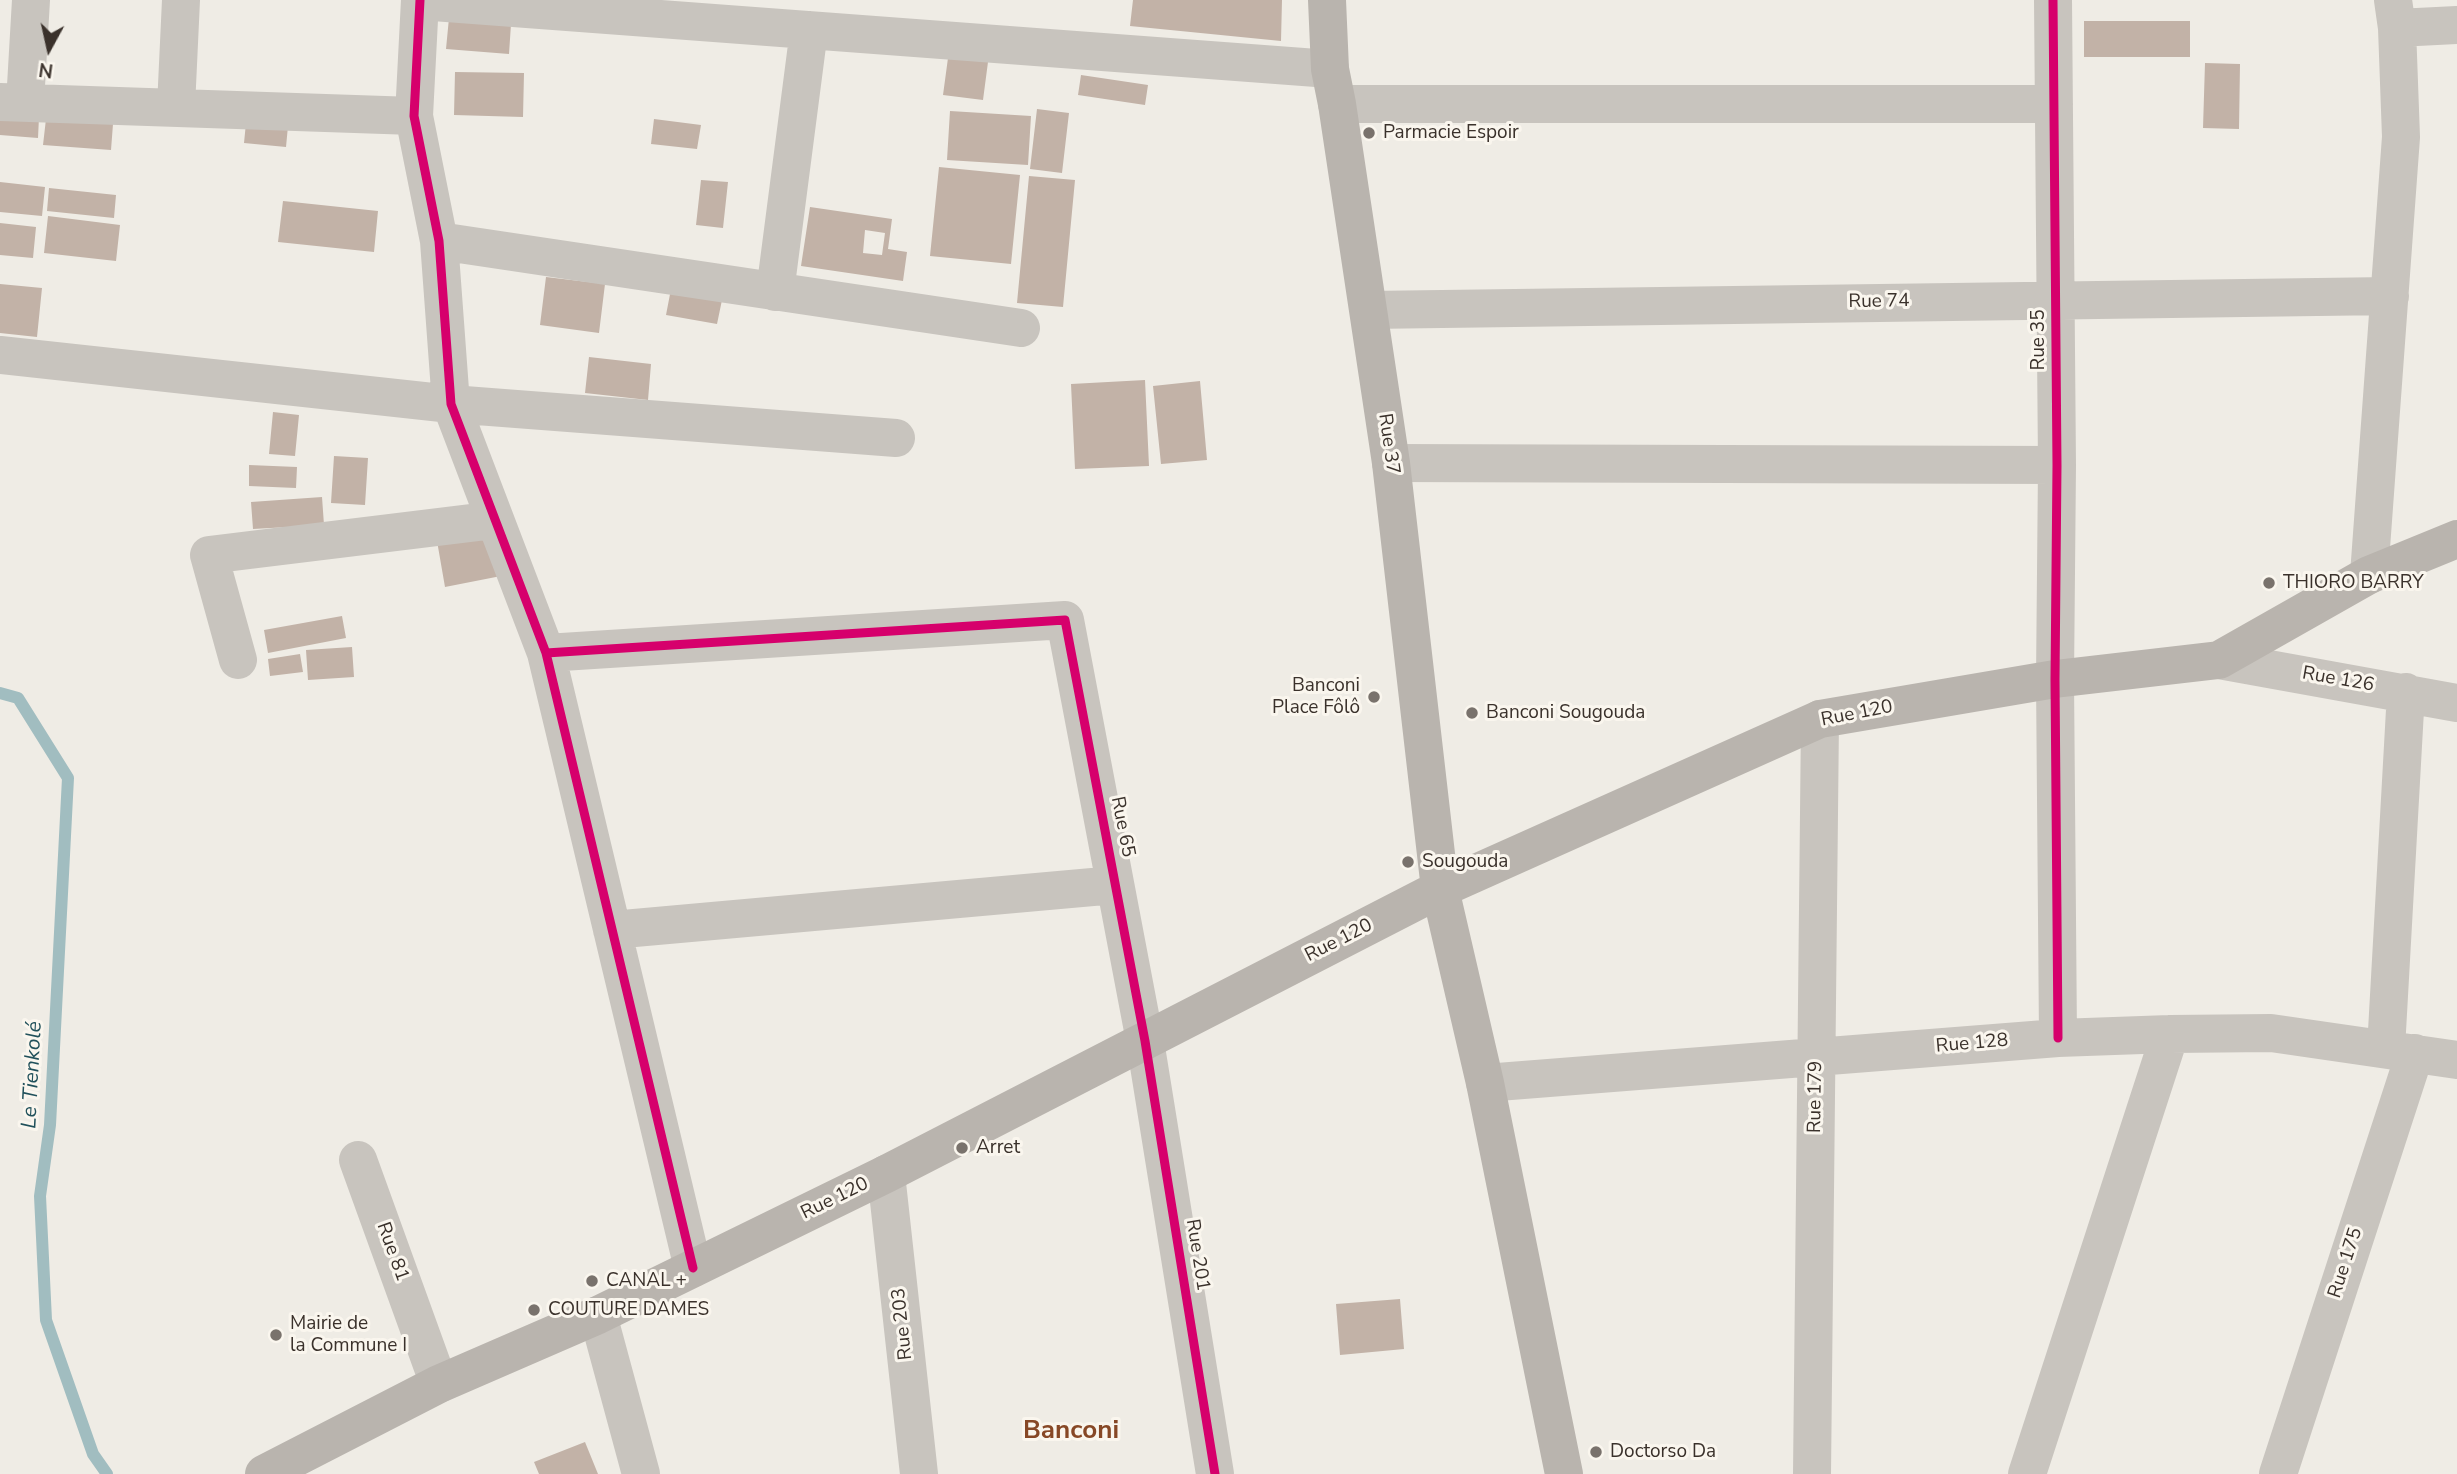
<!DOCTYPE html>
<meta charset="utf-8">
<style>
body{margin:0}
#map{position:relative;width:2457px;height:1474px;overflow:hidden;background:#efece5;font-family:"Nunito Sans",sans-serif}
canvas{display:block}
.north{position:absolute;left:14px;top:14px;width:70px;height:70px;-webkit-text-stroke:5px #faf6ee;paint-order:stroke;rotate:188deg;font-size:19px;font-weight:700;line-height:28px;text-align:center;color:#3a312b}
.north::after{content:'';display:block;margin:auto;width:24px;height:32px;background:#3a312b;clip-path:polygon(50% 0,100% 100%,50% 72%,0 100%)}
</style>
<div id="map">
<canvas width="2457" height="1474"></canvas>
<div class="north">N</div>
</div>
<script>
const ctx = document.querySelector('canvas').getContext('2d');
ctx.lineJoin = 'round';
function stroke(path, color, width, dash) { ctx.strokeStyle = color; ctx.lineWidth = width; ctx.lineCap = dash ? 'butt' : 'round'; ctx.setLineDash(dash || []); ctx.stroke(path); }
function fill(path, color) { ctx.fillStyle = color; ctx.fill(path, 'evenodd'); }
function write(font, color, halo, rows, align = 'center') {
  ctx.font = font + ' "Nunito Sans",sans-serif'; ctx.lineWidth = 6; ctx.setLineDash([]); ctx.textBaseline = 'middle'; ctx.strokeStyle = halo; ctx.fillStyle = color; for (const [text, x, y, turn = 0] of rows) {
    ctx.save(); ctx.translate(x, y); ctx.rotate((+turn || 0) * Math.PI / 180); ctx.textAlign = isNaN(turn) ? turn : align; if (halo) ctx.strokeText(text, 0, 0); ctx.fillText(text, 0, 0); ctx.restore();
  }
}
stroke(new Path2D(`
 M0 693 18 698 68 778 50 1125 40 1196 46 1320 93 1454 107 1474`), '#a1bdc0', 12);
fill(new Path2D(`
 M1133 0H1282L1281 41 1130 26Z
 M449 18 511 24 509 54 446 49Z
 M2084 21H2190V57H2084Z
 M948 58 988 62 983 100 943 95Z
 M2205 63 2240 64 2239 129 2203 128Z
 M455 72 524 73 523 117 454 115Z
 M1081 75 1148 85 1145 105 1078 95Z
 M1037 109 1069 113 1062 173 1030 169Z
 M950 111 1031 116 1028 165 947 160Z
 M0 114 39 117 38 138 0 135Z
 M46 119 113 124 111 150 43 145Z
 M654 119 701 125 697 149 651 144Z
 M246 123 288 126 286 147 244 143Z
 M939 167 1020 175 1011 264 930 256Z
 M1029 176 1075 180 1063 307 1017 303Z
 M701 180 728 182 723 228 696 225Z
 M0 182 45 187 42 216 0 212Z
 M49 188 116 195 114 218 47 211Z
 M283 201 378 211 374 252 278 242Z
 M810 207 892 219 888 249 907 252 903 281 801 266ZM865 230 885 233 882 255 863 253Z
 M48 216 120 225 116 261 44 253Z
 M0 223 36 227 33 258 0 255Z
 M546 277 605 284 599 333 540 325Z
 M0 284 42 288 37 337 0 333Z
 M671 289 722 300 717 324 666 315Z
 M589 357 651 364 648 400 585 393Z
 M1145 380 1149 466 1075 469 1071 384Z
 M1200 381 1207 460 1161 464 1153 386Z
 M273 412 299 415 295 456 269 454Z
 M334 456 368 458 365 505 331 503Z
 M249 465 297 467 296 488 249 486Z
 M322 497 324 525 253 529 251 502Z
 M493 531 501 576 445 587 437 541Z
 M342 616 346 638 268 653 264 630Z
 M352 647 354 677 308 680 306 650Z
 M300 654 303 672 270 676 268 659Z
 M1400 1299 1404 1349 1340 1355 1336 1304Z
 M585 1442 598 1474H539L534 1462Z`), '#c2b2a7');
stroke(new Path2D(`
 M420 0 414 116 439 241 451 404 546 653 693 1268
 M2053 0 2057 465 2055 679 2058 1038
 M420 1 1330 69
 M2397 28 2457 25
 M0 102 414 116
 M25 103 31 0
 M1337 104H2054
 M176 107 181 0
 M439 241 1021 328
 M775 292 809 30
 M1369 310 2390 296
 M0 355 451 404 896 438
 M1391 463 2057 465
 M2369 575 2401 137 2397 28 2393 0
 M546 653 1065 620 1145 1041 1215 1474
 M238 660 209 555 495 520
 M2219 660 2457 703
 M612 930 1115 885
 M2386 1049 2406 692
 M1485 1083 2058 1038 2170 1034 2271 1033 2457 1060
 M358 1160 439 1384
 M886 1174 919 1474
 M598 1315 641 1474
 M1812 1474 1820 719
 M2027 1474 2170 1034
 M2278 1474 2415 1053`), '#c8c4be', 38);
stroke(new Path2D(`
 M1327 0 1330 69 1337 104 1391 463 1440 889 1485 1083 1564 1474
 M264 1474 439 1384 598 1315 886 1174 1440 889 1820 719 2055 679 2219 660 2369 575 2457 539`), '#b9b4ae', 38);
stroke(new Path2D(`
 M420 0 414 116 439 241 451 404 546 653 693 1268
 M2053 0 2057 465 2055 679 2058 1038
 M546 653 1065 620 1145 1041 1215 1474`), '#d6006c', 9);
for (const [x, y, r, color] of [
 [1369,133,7,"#79726c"],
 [2269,583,7,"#79726c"],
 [1374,697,7,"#79726c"],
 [1472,713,7,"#79726c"],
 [1408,862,7,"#79726c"],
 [962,1148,7,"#79726c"],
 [592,1281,7,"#79726c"],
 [534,1310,7,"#79726c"],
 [276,1335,7,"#79726c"],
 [1596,1452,7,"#79726c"]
]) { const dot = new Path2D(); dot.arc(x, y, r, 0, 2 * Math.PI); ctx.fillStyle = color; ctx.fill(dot); stroke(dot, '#faf6ee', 2.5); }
write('19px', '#3a312b', '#faf6ee', [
 ["Parmacie Espoir",1383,133],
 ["THIORO BARRY",2283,583],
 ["Banconi",1360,686,"right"],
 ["Place Fôlô",1360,708,"right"],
 ["Banconi Sougouda",1486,713],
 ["Sougouda",1422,862],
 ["Arret",976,1148],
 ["CANAL +",606,1281],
 ["COUTURE DAMES",548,1310],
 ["Mairie de",290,1324],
 ["la Commune I",290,1346],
 ["Doctorso Da",1610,1452]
], 'left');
write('19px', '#3a312b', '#faf6ee', [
 ["Rue 74",1879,302,-1],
 ["Rue 35",2039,340,-90],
 ["Rue 37",1388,444,82],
 ["Rue 126",2338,680,10],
 ["Rue 120",1857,714,-11],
 ["Rue 65",1122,827,79],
 ["Rue 120",1339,941,-27],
 ["Rue 128",1972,1044,-5],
 ["Rue 179",1816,1097,-89],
 ["Rue 120",835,1199,-26],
 ["Rue 81",392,1252,70],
 ["Rue 201",1197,1255,81],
 ["Rue 175",2346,1263,-72],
 ["Rue 203",903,1324,-96]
]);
write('italic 21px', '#21515b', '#faf6ee', [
 ["Le Tienkolé",33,1075,-87]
]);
write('bold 26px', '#874826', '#faf6ee', [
 ["Banconi",1071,1432]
]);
</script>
